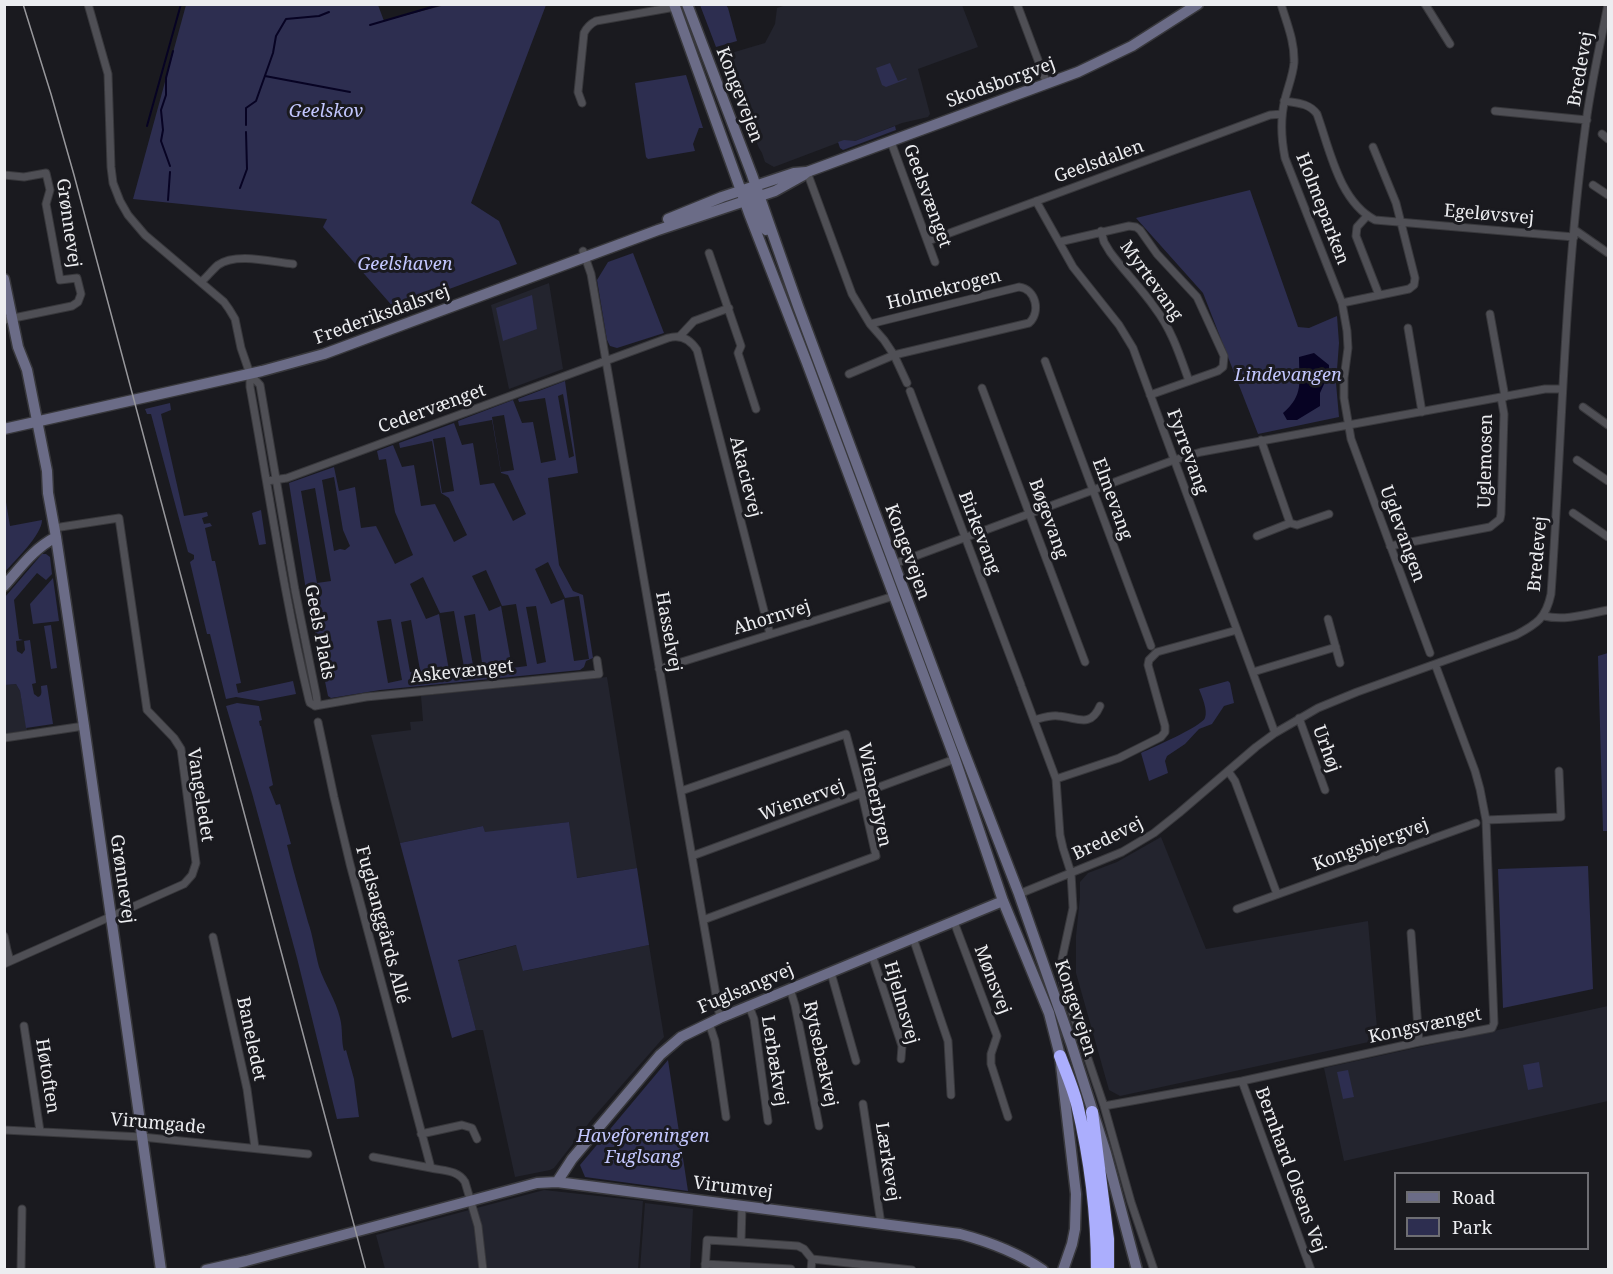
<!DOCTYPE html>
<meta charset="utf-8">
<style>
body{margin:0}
#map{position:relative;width:1613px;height:1274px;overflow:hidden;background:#1a1a1f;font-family:"Noto Serif",serif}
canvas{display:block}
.frame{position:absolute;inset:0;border:6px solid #ecedf0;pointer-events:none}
.legend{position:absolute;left:1394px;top:1172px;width:195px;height:78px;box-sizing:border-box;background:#1a1a1f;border:2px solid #6e6e73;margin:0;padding:8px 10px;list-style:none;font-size:18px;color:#ecedf0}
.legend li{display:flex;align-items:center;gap:12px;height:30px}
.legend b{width:30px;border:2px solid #6e6e73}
</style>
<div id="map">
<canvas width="1613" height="1274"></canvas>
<div class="frame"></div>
<ul class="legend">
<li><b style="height:8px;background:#6b6c87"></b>Road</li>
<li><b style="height:16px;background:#2d2e50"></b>Park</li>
</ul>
</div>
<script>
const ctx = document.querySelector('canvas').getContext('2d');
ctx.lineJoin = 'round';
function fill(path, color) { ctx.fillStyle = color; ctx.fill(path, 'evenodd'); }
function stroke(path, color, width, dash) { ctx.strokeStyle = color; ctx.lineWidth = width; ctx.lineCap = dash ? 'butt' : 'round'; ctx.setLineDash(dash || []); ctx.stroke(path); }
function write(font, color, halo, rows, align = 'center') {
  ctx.font = font + ' "Noto Serif",serif'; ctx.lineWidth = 6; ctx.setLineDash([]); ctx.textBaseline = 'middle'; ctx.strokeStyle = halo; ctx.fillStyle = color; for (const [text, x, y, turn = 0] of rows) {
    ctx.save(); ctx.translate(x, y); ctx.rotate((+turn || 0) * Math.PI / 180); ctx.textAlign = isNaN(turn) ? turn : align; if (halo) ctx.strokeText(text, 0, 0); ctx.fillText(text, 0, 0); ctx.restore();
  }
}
fill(new Path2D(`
 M790 4 962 5 978 47 918 69 930 114 928 117 902 123 842 146 840 142 774 167 765 162 762 153 759 148 740 104 748 100 741 82 731 85 721 56 765 43 775 24 777 8Z
 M549 283 563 369 509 389 491 305Z
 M607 677 637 868 576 878 569 822 485 833 483 826 400 843 371 735 411 730 410 722 423 721 421 696Z
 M16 684 20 691 27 730 5 734 4 685Z
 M1161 837 1206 949 1368 921 1378 1040 1120 1096 1109 1090 1076 973V936L1080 897V882L1088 873 1117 862Z
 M517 945 524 971 649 945 664 1037 592 1119 554 1168 550 1170 515 1177 483 1030H476L458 961Z
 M1608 1006V1101L1344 1161 1324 1068Z
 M544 1190 643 1201 638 1269H385L376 1235Z
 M645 1203 693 1209 690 1269H640Z`), '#23242e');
fill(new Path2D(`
 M186 5H378L384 21 445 5H546L471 203 499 221 517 264 395 309 323 227 327 219 133 199Z
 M700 5H726L728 8 737 41 716 47Z
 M890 63 898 81 906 78 907 79 886 87 882 85 876 68Z
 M686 75 703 128H699L693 144 695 151 648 159 646 157 635 83Z
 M895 126 896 130 843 150 840 148 838 142 844 140 855 141Z
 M1250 190 1298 327 1309 328 1337 316 1339 343 1336 383 1339 417 1258 434 1203 293 1136 218Z
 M633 253 664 333 617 348 610 346 607 340 597 280 608 262Z
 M532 295 537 329 503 341 496 308Z
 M565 381 578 473 548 478 559 565 573 591 583 595 593 658 586 661 584 667 580 670 380 690 331 698 328 696 305 584 289 483 334 467 339 491 355 487 361 528 376 526 395 564 413 555 395 512 386 459 379 460 377 451 393 445 402 467 414 465 421 506 435 504 454 542 467 535 449 498 441 493 432 441 400 448 399 443 454 423 462 445 473 443 480 485 494 483 513 521 526 514 508 475 501 473 492 420 459 426 458 421 513 400 522 423 533 422 541 463 556 460 545 398 519 402 518 399ZM563 394 574 456 569 458 558 396ZM504 415 514 470 501 472 492 417ZM445 437 454 491 442 493 433 439ZM334 477 343 530 350 546 345 550 340 549 334 551 322 480ZM315 488 331 581 317 583 301 491ZM548 562 565 598 579 596 589 659 574 661 564 599 551 604 535 569ZM486 570 502 606 516 604 527 666 512 668 501 606 489 611 472 576ZM423 577 440 613 454 611 465 673 450 676 439 614 426 619 410 584ZM536 606 546 662 537 664 526 607ZM475 614 482 663 473 665 464 616ZM391 619 402 680 388 683 377 621ZM411 620 420 670 410 672 401 622Z
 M170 403 171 410 161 414 184 516 207 512 208 516 202 518 204 524 210 523 212 526 205 528 212 561H215L241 683 236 684 238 693 293 681 296 694 260 701 236 697 226 699 210 634H207L190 562 194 559V555L188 552 151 414H147L145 409Z
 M5 496 10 526 42 520C42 535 15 560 5 572Z
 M261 510 266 544 259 545 252 513Z
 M42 554H46L50 557 52 574 46 580 37 573 14 600 19 639 23 640 16 641 17 651 22 654 25 650 24 641 30 640 36 683 32 684 34 694 38 697C43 695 41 691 41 686L47 685 53 724 26 728 20 691 16 684 5 685V597Z
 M53 578 59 621 33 624 30 604Z
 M51 625 57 668 51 669 44 626Z
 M1608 653V831H1603L1598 656Z
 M1228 681 1230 683 1234 703 1224 706 1212 724 1199 729 1185 744 1167 756 1165 761 1168 773 1149 781 1141 753C1152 748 1202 726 1205 718 1208 710 1202 697 1199 689Z
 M237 703 259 706 262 720 259 721 260 726H261L273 785 269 787 276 805 280 804 291 844 287 845C293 871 301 896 308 922 313 936 315 952 319 967 325 985 336 1000 340 1018 343 1029 341 1040 344 1051L346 1050 354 1079 359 1117 337 1119 297 958 252 793 226 706Z
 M569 822 577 878 637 868 649 945 523 971 516 945 458 960 476 1030 452 1038 400 843 483 826 485 832Z
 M1588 866 1593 989 1503 1008 1498 869Z
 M668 1060 688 1191 585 1177 580 1165Z
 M1539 1062 1543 1087 1528 1090 1523 1065Z
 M1348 1070 1354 1097 1343 1099 1337 1072Z`), '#2d2e50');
fill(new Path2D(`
 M1314 353 1329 365V373L1320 393V406L1297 420H1287L1283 413C1304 395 1299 382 1299 357Z`), '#070323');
stroke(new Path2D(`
 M370 25 442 4
 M265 76 350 92
 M246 125V108L256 101 273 53 276 36 286 19 319 16 329 12
 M147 126 181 4
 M170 166 161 141 163 130 161 110 166 95V78L173 51
 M240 188 247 169 246 132
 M168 200 170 172`), '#070323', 2);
const street = new Path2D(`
 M88 4 108 74 111 167 113 183 120 201 128 215 145 235 224 302 229 309 235 319 241 348 250 374V387C269 491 284 597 309 700L310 703 315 706
 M1017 4 1047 84
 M1281 4C1287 24 1295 42 1294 63 1293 75 1288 87 1285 99 1280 119 1281 138 1285 158L1342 303 1347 331 1348 348 1344 378V398L1351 439 1430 653
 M1425 4 1450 44
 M1284 101C1297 103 1309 103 1317 114 1330 150 1339 201 1375 220L1574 237
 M582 103 578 92 584 33C587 27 590 24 596 21L675 7
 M1495 111 1587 120
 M1602 134 1608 139
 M891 142 935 262
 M807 172 852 294 870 324 884 340 894 355 907 383
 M4 175 24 177 46 173 50 190 46 204 60 280 77 278 81 294 78 302 72 306 4 320
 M1593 185 1608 195
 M1036 201 1073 267 1119 325 1133 348 1275 733
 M1367 216 1357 227 1356 236 1379 295
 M1575 230 1608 253
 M1101 231 1104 242 1110 252C1124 271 1141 288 1155 308 1172 330 1180 356 1189 381
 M928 241 1270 115 1282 114
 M1059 242 1129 226 1136 227 1140 230 1157 254 1197 297 1224 356 1223 367 1218 371 1150 395
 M583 251 591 274 606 361 720 1018
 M709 253 741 346 738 353 756 409
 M201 282C207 277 212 270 218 265 236 252 272 262 293 264
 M1342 303 1409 289 1414 285 1415 278 1396 203 1373 147
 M1490 314 1505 397
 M1408 328 1422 412
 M680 336 694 321 729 308
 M1045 361 1151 646
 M250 374 260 385 295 590 316 694 317 701 315 706
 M849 374 894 355 1029 323C1041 312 1036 289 1019 287L870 324
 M982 388 1085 662
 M910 391 1021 685
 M1583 407 1608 425
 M1261 440 1290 523
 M1577 460 1608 481
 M267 481 287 478 668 338C681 334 690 339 697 350L770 634
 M1573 513 1608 537
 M1257 536 1290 523 1297 525 1329 514
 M1390 546 1490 527 1500 519 1501 514 1504 414 1501 397
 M894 564 1174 460 1201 452 1545 389H1562
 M1544 616C1565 621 1587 614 1608 610
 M1328 619 1340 663
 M659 669 894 596
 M1253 672 1336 647
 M1022 688 1056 779 1060 835 1063 848 1071 873 1073 908 1062 959 1061 975 1064 988 1104 1106 1131 1202 1154 1270
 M315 706 366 697 599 674 597 660
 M1299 718 1325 790
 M1034 720C1042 718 1050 715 1058 716 1077 717 1090 729 1100 706
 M318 722 334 797 350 864 431 1168C444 1171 458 1170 465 1182L478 1226 483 1270
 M4 738 84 726
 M1228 771 1235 781 1277 894
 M1056 779 1119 758 1161 737 1165 732V726L1148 665 1149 660 1157 652 1237 630
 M681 791 846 734 862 794 876 856 703 920
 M1486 820 1561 817 1559 771
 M692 856 955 759
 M1019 894 1122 852 1154 833 1179 813 1256 747 1275 733 1318 708 1357 692 1516 635C1537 624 1546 618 1551 594 1562 440 1564 284 1585 130 1590 88 1600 46 1608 4
 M1237 909 1476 823
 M954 922 997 1036 991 1054V1064L1008 1117
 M1411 933 1419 1042
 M4 936 7 950 10 961
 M213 937 247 1089 255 1148
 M913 938 948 1041 951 1095
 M872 955 902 1046 901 1059
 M4 964 184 884 192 875 196 863 181 749 174 738 147 710 119 518 54 528
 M831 973 856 1061
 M790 989 795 1005 819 1126
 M749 1006 754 1019 768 1121
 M709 1023 715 1041 726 1117
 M24 1026 40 1131
 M1242 1081 1311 1270
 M863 1104 881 1224
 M1104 1106 1242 1081 1419 1042 1492 1028 1494 1023 1486 820 1480 789 1475 771 1435 664
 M4 1130 142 1137 308 1154
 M421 1134 462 1125 472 1128 477 1139
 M373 1157 431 1168
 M742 1206 741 1242 798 1246 804 1249 812 1259 912 1270
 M705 1264 791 1269
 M21 1270 22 1209
 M705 1270 707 1240 741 1242
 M811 1270 812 1259`);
const secondary = new Path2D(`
 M674 4 750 216 807 363 955 759 1003 901 1049 1013 1060 1056 1076 1194 1075 1229 1072 1244 1063 1270
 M687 4 752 175 798 306 961 744 1019 894 1071 1043 1106 1153 1137 1270
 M747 193 752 198 766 230
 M668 219 722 197 794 173 806 172
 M4 279 18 347 27 370 47 471 48 493 56 537 84 726 161 1270
 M4 429 262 371 324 354 658 230 775 191 802 176 807 172 1078 72 1132 46 1198 4
 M4 586C21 567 33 549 56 537
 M557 1182 572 1159 660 1055 681 1037 720 1018 1003 901
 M206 1270 246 1261 537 1183 557 1182 960 1234C990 1242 1017 1252 1043 1270`);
const highway = new Path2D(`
 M1060 1056C1066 1072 1073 1088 1077 1104 1090 1158 1097 1214 1097 1270
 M1092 1112 1108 1239V1270`);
stroke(street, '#38383c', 9);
stroke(secondary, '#38383c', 13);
stroke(highway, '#38383c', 14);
stroke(street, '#4f4f55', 7);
stroke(secondary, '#6b6c87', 10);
stroke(highway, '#abaefd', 12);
stroke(new Path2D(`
 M23 4 51 94 74 175 366 1270`), '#97979b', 1.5);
write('18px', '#ecedf0', '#1a1a1f', [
 ["Bredevej",1581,69,-80],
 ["Skodsborgvej",1001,83,-20],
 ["Kongevejen",739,95,69],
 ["Geelsdalen",1099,162,-20],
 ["Geelsvænget",927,196,70],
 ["Holmeparken",1322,209,69],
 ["Egeløvsvej",1489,215,5],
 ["Grønnevej",68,223,82],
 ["Myrtevang",1151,281,54],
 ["Holmekrogen",944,290,-14],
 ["Frederiksdalsvej",382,315,-20],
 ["Cedervænget",432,409,-20],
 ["Fyrrevang",1187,452,70],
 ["Uglemosen",1486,461,-89],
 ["Akacievej",745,477,76],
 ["Elmevang",1112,499,70],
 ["Bøgevang",1048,519,70],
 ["Birkevang",979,533,69],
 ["Uglevangen",1402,534,70],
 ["Kongevejen",907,552,70],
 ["Bredevej",1538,554,-85],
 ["Ahornvej",772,618,-17],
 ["Geels Plads",319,632,79],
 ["Hasselvej",668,632,80],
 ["Askevænget",462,672,-6],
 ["Urhøj",1326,749,70],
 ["Vangeledet",200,795,81],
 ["Wienerbyen",874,795,78],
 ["Wienervej",802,801,-20],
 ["Bredevej",1108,839,-26],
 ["Kongsbjergvej",1371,845,-20],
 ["Grønnevej",122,879,82],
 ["Fuglsanggårds Allé",382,925,75],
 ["Mønsvej",992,980,69],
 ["Fuglsangvej",746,989,-23],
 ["Hjelmsvej",901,1003,74],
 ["Kongevejen",1075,1008,72],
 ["Kongsvænget",1425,1026,-12],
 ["Baneledet",251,1039,78],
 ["Rytsebækvej",820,1054,78],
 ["Lerbækvej",774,1061,81],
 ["Høtoften",47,1076,81],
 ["Virumgade",158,1124,5],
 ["Lærkevej",887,1162,81],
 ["Bernhard Olsens Vej",1290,1170,70],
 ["Virumvej",733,1188,7]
]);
write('italic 18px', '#c3c7fe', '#1a1a1f', [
 ["Geelskov",326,112],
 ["Geelshaven",405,265],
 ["Lindevangen",1288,376],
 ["Haveforeningen",643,1137],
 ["Fuglsang",643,1158]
]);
</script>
